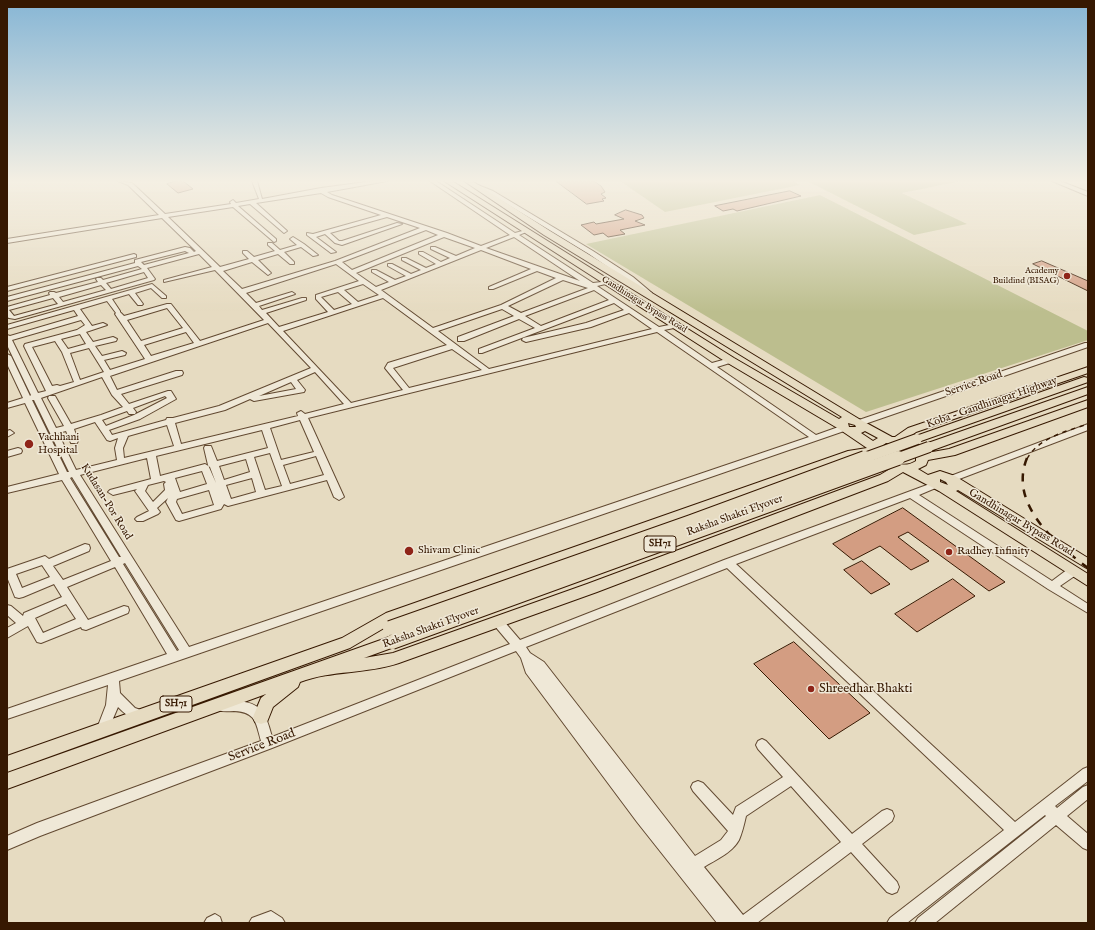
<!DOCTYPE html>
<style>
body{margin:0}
#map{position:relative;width:1095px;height:930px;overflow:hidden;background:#e6dbc1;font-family:"IM FELL English",serif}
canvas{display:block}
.frame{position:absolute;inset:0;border:8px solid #361801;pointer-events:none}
</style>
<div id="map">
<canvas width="1095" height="930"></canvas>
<div class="frame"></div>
</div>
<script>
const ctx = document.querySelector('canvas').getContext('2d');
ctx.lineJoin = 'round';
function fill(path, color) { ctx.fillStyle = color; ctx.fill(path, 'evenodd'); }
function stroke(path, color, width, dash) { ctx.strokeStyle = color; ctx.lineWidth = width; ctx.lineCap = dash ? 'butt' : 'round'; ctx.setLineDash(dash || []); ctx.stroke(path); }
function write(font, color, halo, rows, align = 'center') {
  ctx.font = font + ' "IM FELL English",serif'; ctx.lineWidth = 3; ctx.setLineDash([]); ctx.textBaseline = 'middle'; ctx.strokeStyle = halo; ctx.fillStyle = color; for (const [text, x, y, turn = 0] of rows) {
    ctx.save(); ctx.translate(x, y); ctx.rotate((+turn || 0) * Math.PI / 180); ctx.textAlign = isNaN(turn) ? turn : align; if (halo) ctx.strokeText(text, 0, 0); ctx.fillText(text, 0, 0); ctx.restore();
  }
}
fill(new Path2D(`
 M620 181H793L800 185 665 212Z
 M807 181H961L902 193 967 224 914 235Z
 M820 195 1088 331V340L866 412 586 244Z`), '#bcbe8e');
const building = new Path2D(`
 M176 181H183L193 189 178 193 167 184Z
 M556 181H594L601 186 605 192 601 194 606 198 602 199 604 201 587 204Z
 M790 191 801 196 737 211 733 209 723 211 715 206Z
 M626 210 642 215 644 218 635 221 645 225 620 230 625 234 608 237 603 233 594 235 581 225 594 222 596 224 624 219 615 215Z
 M1042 261 1088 281V291L1033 264Z
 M903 508 1005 582 989 591 908 532 898 537 929 561 911 570 880 546 853 560 833 544Z
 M862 561 890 584 871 594 844 570Z
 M953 579 975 596 917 632 895 614Z
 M794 642 870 713 829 739 754 664Z`);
fill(building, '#d39d82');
stroke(building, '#361801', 1);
const minor = new Path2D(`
 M118 181 132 183 165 214 231 204 230 202 233 200 236 203 259 199 252 181H257L262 199 321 188 373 181H387L327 192 332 195 447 233 481 246 510 235 430 181H436L515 233 526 230V232L519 235 593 283 610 281V283L597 286 659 327 679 323V327L664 330 712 363 730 358H733V362L717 367 816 435 844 425 848 428 847 430 119 681 120 693 135 708 146 712 148 716 146 720C136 724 125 714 118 707L106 735 102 736 98 735 96 731 106 705 108 685 7 719V709L167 654 115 567 67 587 88 620 124 606 128 607 129 610 128 613 86 630 82 629 81 627 41 643 37 642 28 626 7 638V628L16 623 7 615V605L11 606 23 616 24 613 62 597 54 584 23 597 19 598 15 597 7 577V569L45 556 49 559 85 544 89 545 90 548 89 551 53 566 63 580 111 561 62 480 7 493V487L59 474 25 403 7 408V403L23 398 7 364V354L11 356 30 396 31 395 7 345V335L10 336 78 316 74 310 7 329V325L152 284 166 296V298H162L151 288 135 293 143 304 142 305H138L129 294 112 299 120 311V312L124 316 167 304H171L200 341 264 320 215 270 164 282V280L212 267 199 254 147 268 155 279 154 280 15 319 9 318 7 317V307L50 295 49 293 50 292H54L56 293 98 282 96 279 97 278H101L103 280 142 269 138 266 7 301V297L135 263V260L185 247 190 248 194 252 196 251 162 218 7 243V239L159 215 128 185ZM321 193 328 197 381 215 313 234 307 233V235L331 253 336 252 316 237 325 234 335 243 342 245 402 224 397 223 342 241H339L330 233 387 217 420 228 335 261 242 289 223 271 252 262 268 275 271 273 258 260 278 254 290 264H294V262L284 252 301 247 313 256 318 255 304 244 293 237 290 239 297 245 280 250 272 243H268V245L275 251 254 257 247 251H243V253L249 259 220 267 168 217 233 207 274 242 276 241V239L238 206 250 204 284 233 287 231 286 230 256 203ZM426 230 438 235 352 270 342 262ZM444 237 475 248 456 256 435 247H431V249L450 258 441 262 423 252H419V254L436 264 426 268 406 258H402V260L421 270 411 274 392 264H388V266L406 276 395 280 376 270H372V272L389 282 376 287 356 273ZM514 237 580 281 486 248ZM481 250 531 269 489 287V289H493L537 271 556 278 501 305 433 328 381 290ZM185 251 189 253 144 265 141 262ZM336 264 359 281 316 295V299L328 312 279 327 266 313 306 300V298H302L262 310 259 306 295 294 292 292 256 303 246 293ZM144 272 148 278 111 289 106 283ZM563 280 588 288 521 313 508 306ZM363 284 379 295 358 302 344 290ZM101 285 106 290 63 302 59 297ZM594 290 609 300 541 326 525 316ZM338 292 352 304 334 310 321 297ZM53 298 58 304 14 316 9 310ZM383 298 447 345 388 363 385 368 403 390 351 403 283 331ZM107 301 116 313 115 314 145 359 110 370 104 360 125 355 126 353 122 351 102 356 95 346 116 341 117 339 113 337 93 342 86 332 107 325 103 323 92 326 80 309ZM614 303 624 310 586 323 523 338 522 340 526 342 591 327 629 313 652 329 489 369 438 331 502 309 514 316 458 337V341H464L519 319 535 328 479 349V353H482ZM167 308 183 328 141 341 127 320ZM81 320 85 325 77 330 25 344 24 346 46 391 38 393 12 340ZM268 323 311 368 219 406 173 418H167L166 420 112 435 109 430 140 419 176 399 171 391H168L129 404 121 394 182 375 183 373 182 371H176L117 390 110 376ZM186 332 194 343 151 356 144 345ZM657 332 809 437 189 647 80 475 147 458 151 479 110 490 108 492 113 495 137 489 135 491 149 511 137 517 135 519 137 521H143L158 514 160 512 157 508 168 498 166 502 176 520 179 521 221 509 224 504 228 506 327 480 334 497 339 500 344 497 308 418ZM80 334 86 344 68 349 61 339ZM55 341 62 352 74 382 60 386 57 385 52 386 32 347ZM89 348 104 372 80 380 70 353ZM452 349 482 370 409 388 393 368ZM315 372 344 404 305 414 301 411 297 413 298 416 181 444 175 423 225 410 250 399 254 401 304 392 305 390 297 380ZM102 377 112 395 123 407 101 415 71 424 55 396H49L48 398 64 426 56 428 41 398ZM291 382 296 389 259 396ZM165 396 167 398 134 415 106 426 102 420 127 411 129 414H135L136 412 133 408ZM32 400H34L69 472H67ZM300 420 314 452 281 460 270 428ZM95 422 107 440 110 441 118 438 115 448 117 460 76 470 58 433 66 431 71 443H77L78 441 74 429ZM167 425 174 446 124 458 123 448 128 436ZM262 430 268 448 217 461 211 446H205L204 448 208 465 216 483 210 467 205 464 160 476 156 456ZM270 453 282 486 265 490 254 457ZM316 456 324 475 290 484 283 465ZM246 459 250 472 224 480 219 466ZM202 471 207 484 180 492 175 478ZM72 477 121 557H119L70 478ZM252 478 256 492 231 499 226 485ZM164 481 166 482 164 484 165 490 153 502 145 491 148 485ZM209 490 214 505 182 514 176 502 177 499ZM125 563 179 650 177 651 123 564ZM42 565 50 577 22 588 16 574ZM66 604 76 619 43 633 35 618Z
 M1052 181H1060L1088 192V196Z
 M478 185 493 191 593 251 633 277 652 293 651 294H647L589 254 489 193 476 188 475 187Z
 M134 254 136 255V257L7 291V287Z
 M1085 343H1088V347L862 425H856L855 423 856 421Z
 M1088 424V430L954 481H948L946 479 948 477Z
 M10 430 14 433 7 437V431Z
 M18 448 21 449 22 451 21 453 7 457V451Z
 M935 482 940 485 938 487 919 495 1052 581 1068 569H1076L1077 572 1076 575 1060 586 1088 604V613L1048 589 910 498 736 564 1015 822 1083 769 1088 767V781L1055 806 1057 808 1083 787 1088 785V799L1067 816 1088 834V850L1083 848 1056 825 935 923H915L918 918 1046 816 1045 815 907 923H887L890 918 1004 830 727 568 526 647 530 653 544 662 695 856 721 840 728 831 693 791 691 787 693 783 698 781 703 783 733 815 736 807 783 777 758 749 756 745 758 741 762 739 766 741 852 834 882 811 887 809 892 811 894 816 892 821 862 844 897 882 899 887 897 892 892 894 887 892 851 852 757 923H717L637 822 526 673 521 658 516 651 272 748 40 836 7 850V836L37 823 261 741C256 723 256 712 234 711 228 711 223 712 218 710L216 706 218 702C224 700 230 700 236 701 262 702 266 714 272 737L510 644 494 625 492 622 494 619 498 618 502 619 520 640 724 560ZM791 786 841 842 743 915 704 867C715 860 732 853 739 840 742 833 744 825 746 816Z
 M271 911 282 918 285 923H249L252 918Z
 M215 914 220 917 222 923H204L207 918Z`);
const major = new Path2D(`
 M444 181H452L734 358 839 419 842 417 544 235 464 181H472L550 231 859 419 892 437H895L908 428 1088 367V373L916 432 907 439 919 445 927 453 949 449 1088 400V407L955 455 928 460 926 465 918 469 928 475 940 471 955 476 1088 558V569L958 490 956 491 1088 574V586L939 491 903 472 888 481 597 592 399 663C367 674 332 670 300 682L298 687 273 707 267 722 261 724 255 722 253 717 261 698 266 694 7 789V773L392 636 397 638 400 642 397 646 364 658 393 653 587 584 880 475 890 469 878 463 871 454 854 457 396 621 350 648 7 772V756L342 638 386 613 848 451 867 448 839 429 726 362ZM848 423 855 425 856 427H849ZM865 431 878 438 873 441 861 433ZM886 443 901 445 916 455V461C904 469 887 463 881 450L882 446ZM940 479 946 482 948 485 940 482Z
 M1084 377 1088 378V382L921 441H913L911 439 913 437Z
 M1088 387V394L933 450H925L923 447 925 444Z`);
stroke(minor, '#624931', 2);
stroke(major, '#361801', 2);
fill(minor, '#efe8d7');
fill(major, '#e6dbc1');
stroke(new Path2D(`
 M1027 459C1038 438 1067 431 1088 424`), '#361801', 1.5, [4.5, 4.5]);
stroke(new Path2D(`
 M1027 458C1008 504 1056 544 1088 568`), '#361801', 2.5, [8, 8]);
const majorBridgeFar1 = new Path2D(`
 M862 459 917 439
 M896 459 929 447`);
const majorBridge = new Path2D(`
 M390 628 691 522 865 458
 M392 642 898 458`);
stroke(majorBridgeFar1, '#361801', 12, []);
stroke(majorBridge, '#361801', 16, []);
stroke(majorBridgeFar1, '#e6dbc1', 10);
stroke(majorBridge, '#e6dbc1', 14);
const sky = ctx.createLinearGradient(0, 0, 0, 312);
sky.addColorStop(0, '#87b6d5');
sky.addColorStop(0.58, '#f4efe3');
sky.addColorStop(1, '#f4efe300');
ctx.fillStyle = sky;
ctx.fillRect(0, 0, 1095, 312);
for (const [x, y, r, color] of [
 [1067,276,4,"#8f2418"],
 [29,444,5,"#8f2418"],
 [409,551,5,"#8f2418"],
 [949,552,4,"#8f2418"],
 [811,689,4,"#8f2418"]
]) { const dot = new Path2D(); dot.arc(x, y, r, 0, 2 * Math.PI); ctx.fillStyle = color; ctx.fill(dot); stroke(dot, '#efe8d7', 1.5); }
write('9px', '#361801', '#efe8d7', [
 ["Academy",1059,271],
 ["Buildind (BISAG)",1059,281]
], 'right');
write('9px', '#361801', '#efe8d7', [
 ["Gandhinagar Bypass Road",644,305,32]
]);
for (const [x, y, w] of [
 [660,544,32],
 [176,704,32]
]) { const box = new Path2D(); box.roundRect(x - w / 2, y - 8, w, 16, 3); ctx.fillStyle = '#efe8d7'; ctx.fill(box); stroke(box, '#361801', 1); }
write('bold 10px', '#361801', null, [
 ["SH71",660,544],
 ["SH71",176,704]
]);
write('11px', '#361801', '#efe8d7', [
 ["Service Road",974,384,-19],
 ["Koba - Gandhinagar Highway",992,403,-19],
 ["Kudasan-Por Road",106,502,58],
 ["Raksha Shakti Flyover",735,516,-20],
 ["Gandhinagar Bypass Road",1021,523,31],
 ["Raksha Shakti Flyover",431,628,-20]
]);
write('11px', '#361801', '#efe8d7', [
 ["Vachhani",38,438],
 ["Hospital",38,451],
 ["Shivam Clinic",418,551],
 ["Radhey Infinity",957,552]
], 'left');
write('13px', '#361801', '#efe8d7', [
 ["Shreedhar Bhakti",819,689]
], 'left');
write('13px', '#361801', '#efe8d7', [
 ["Service Road",262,746,-21]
]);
</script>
